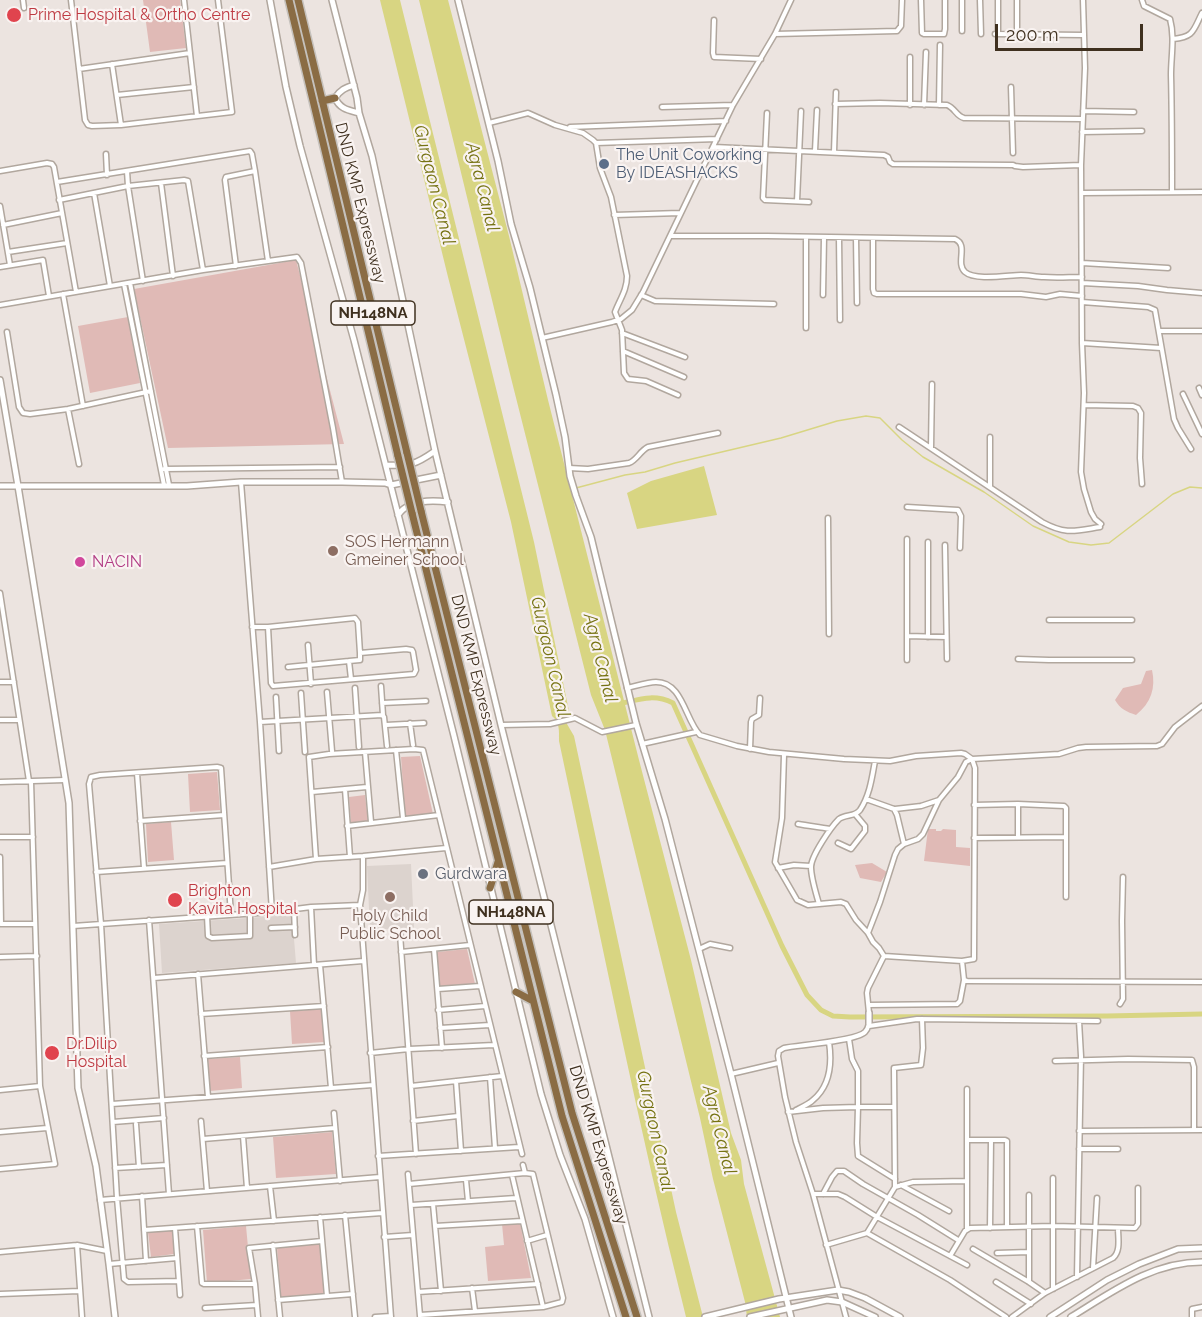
<!DOCTYPE html>
<style>
body{margin:0}
#map{position:relative;width:1202px;height:1317px;overflow:hidden;background:#ece4e0;font-family:Raleway,sans-serif}
canvas{display:block}
.scale{position:absolute;left:995px;top:24px;width:148px;height:27px;box-sizing:border-box;border:3px solid #3f301f;border-top:0;padding-left:8px;font-size:18px;line-height:21px;white-space:nowrap;color:#3f301f;-webkit-text-stroke:4px #f9f3f1;paint-order:stroke}
</style>
<div id="map">
<canvas width="1202" height="1317"></canvas>
<div class="scale">200 m</div>
</div>
<script>
const ctx = document.querySelector('canvas').getContext('2d');
ctx.lineJoin = 'round';
function fill(path, color) { ctx.fillStyle = color; ctx.fill(path, 'evenodd'); }
function stroke(path, color, width, dash) { ctx.strokeStyle = color; ctx.lineWidth = width; ctx.lineCap = dash ? 'butt' : 'round'; ctx.setLineDash(dash || []); ctx.stroke(path); }
function write(font, color, halo, rows, align = 'center') {
  ctx.font = font + ' Raleway,sans-serif'; ctx.lineWidth = 4.5; ctx.setLineDash([]); ctx.textBaseline = 'middle'; ctx.strokeStyle = halo; ctx.fillStyle = color; for (const [text, x, y, turn = 0] of rows) {
    ctx.save(); ctx.translate(x, y); ctx.rotate((+turn || 0) * Math.PI / 180); ctx.textAlign = isNaN(turn) ? turn : align; if (halo) ctx.strokeText(text, 0, 0); ctx.fillText(text, 0, 0); ctx.restore();
  }
}
fill(new Path2D(`
 M411 864 414 928 370 930 367 866Z
 M292 915 296 963 162 973 159 924Z`), '#dcd3ce');
fill(new Path2D(`
 M143 0H180L186 48 150 52Z
 M296 260 344 444 168 448 134 289Z
 M128 317 140 383 90 393 78 326Z
 M1152 670C1156 688 1151 703 1136 715 1127 712 1120 709 1115 700L1123 688 1141 684 1146 671Z
 M420 756 433 814 405 816 401 757Z
 M217 772 220 810 190 812 188 774Z
 M365 795 368 821 351 823 349 797Z
 M171 822 174 860 148 862 146 824Z
 M928 829H936V831H941L943 829 956 830V847L970 848V866L924 861Z
 M872 863 887 872 881 882 860 878 855 865Z
 M467 949 475 984 440 987 437 952Z
 M322 1009 324 1042 292 1044 290 1011Z
 M240 1057 242 1088 210 1091 208 1059Z
 M332 1132 336 1174 276 1178 273 1137Z
 M520 1223 531 1278 488 1281 485 1247 504 1245 502 1224Z
 M246 1226 251 1279 207 1283 203 1230Z
 M172 1230 174 1254 151 1257 148 1232Z
 M320 1244 324 1294 281 1297 277 1248Z`), '#e0bab6');
fill(new Path2D(`
 M380 0H400L534 542 570 716 565 717 567 724 574 736 676 1212 703 1317H686C638 1126 600 933 559 741 559 731 560 722 552 716L511 522 448 277Z
 M419 0H448L509 236 548 400 639 760 691 960 731 1133 741 1160 744 1184 780 1317H747L745 1302 713 1179 700 1118 605 730 591 695 511 378Z
 M704 466 717 515 637 529 627 493 651 481Z`), '#d8d582');
stroke(new Path2D(`
 M576 488 625 475 645 472 675 463 781 438 837 421 866 416 880 418 902 440 923 457 984 492 1033 526 1069 542 1091 545 1109 543 1173 494 1190 487 1202 488`), '#d8d582', 1.5);
stroke(new Path2D(`
 M618 704C638 700 653 693 673 703L782 946 807 995 821 1010 833 1016 850 1017 1107 1016 1202 1014`), '#d8d582', 5);
const minor = new Path2D(`
 M23 0 24 8
 M71 0 85 120 88 125 92 126 121 125 232 112 218 0
 M184 0 197 116
 M921 0 922 33 924 34H944L945 29V0
 M962 0V31
 M980 0 981 34
 M998 0V34
 M1017 0V34
 M1083 0 1085 68 1081 165 1082 343 1084 393 1081 472 1084 489 1091 512 1095 519 1101 524
 M1142 0 1144 6 1170 19C1175 37 1171 56 1171 75 1172 114 1172 153 1172 192
 M714 20 713 53 714 57 761 59
 M775 34 897 31 901 26 902 0
 M995 34 1083 35
 M1173 39C1194 37 1193 31 1202 13
 M112 64 121 125
 M79 69 190 53
 M1011 87 1013 153
 M117 95 194 87
 M835 104 880 103 947 105C955 108 956 116 964 118L1082 119
 M910 105V57
 M924 105 926 52
 M939 105 940 45
 M662 107 733 105
 M1083 111 1134 112
 M767 113 763 198 765 200 809 202
 M489 123 528 113 555 125 583 133 593 140 596 143 600 168 611 197 627 276C627 290 620 299 615 312L622 330 624 373 628 379 646 381 678 395
 M570 127 726 121
 M1082 132 1142 131
 M596 143 717 139
 M714 147 884 155 888 157 890 162 893 164 1013 165 1015 166 1023 167 1081 165
 M815 151 817 110
 M834 152 836 92
 M106 154 107 175
 M0 171 47 163 52 164 54 167 76 292
 M57 182 250 151 252 154 255 171 268 261
 M161 183 173 276
 M94 193 110 286
 M1082 193 1202 192
 M59 200 128 186 127 171
 M797 201 801 111
 M0 206 10 265
 M614 215 680 213
 M3 225 62 213
 M670 236H767L955 239C969 245 955 263 965 272 975 281 1009 275 1021 275 1029 275 1036 277 1044 277 1057 278 1069 277 1082 277
 M806 237V328
 M839 238 840 320
 M856 238 857 303
 M873 238V289L874 293 877 294H1021L1046 297 1060 294 1082 296
 M8 252 67 243
 M1082 263 1168 268
 M236 266 225 180 226 177 255 171
 M0 267 43 260 49 296
 M143 281 128 186 184 180 188 181 203 270
 M130 283 169 485
 M1082 283 1138 286 1167 290 1202 293
 M124 284 164 485
 M63 294 83 406
 M641 295 655 301 774 304
 M823 295 824 237
 M1082 302 1148 307 1155 310 1174 419 1178 428 1191 449
 M0 305 203 270 297 257 301 263 333 428 342 482
 M1159 331H1202
 M7 332 19 407 23 413 30 414 68 409 151 391
 M622 333 685 357
 M542 338 612 322 621 319 632 310 643 292 733 105 775 34 791 0
 M1082 343 1161 348
 M623 351 684 377
 M1199 388 1202 395
 M1183 394 1202 434
 M1084 405 1133 406 1138 408 1141 413 1140 458 1142 484
 M68 409 79 464
 M899 427 1042 522C1066 535 1075 531 1100 527
 M990 437V487
 M931 448 932 384
 M569 468 588 469 629 463C637 460 640 451 648 447L718 433
 M164 469 340 467
 M241 482 260 722 272 912
 M907 507 958 510 961 516 960 548
 M828 518 829 634
 M928 542V637
 M945 545 947 659
 M0 593 29 781
 M1049 620H1132
 M252 627H268
 M907 636 946 637
 M308 645 311 684
 M1018 659 1049 660H1132
 M907 660V539
 M288 667 349 661
 M351 679 349 661 360 660V653L406 649 412 650 413 652 416 670 414 674 273 686 271 683 268 627 355 618 358 622 360 653
 M0 682H14
 M381 686 383 715
 M355 688 359 747
 M627 688C636 686 648 682 656 682 683 682 685 720 700 735L737 746 769 752 844 759 890 761 916 756 961 753 965 754 972 759 975 768 974 959 962 961 884 956 868 988 867 993 869 1013
 M327 692 332 751
 M301 693 305 752
 M276 697 279 751
 M382 703 426 701
 M0 720H19
 M260 722 382 715 384 717 387 746
 M410 723 413 745
 M386 725 424 723
 M501 725 550 724 575 718 602 732 636 725
 M642 744 696 732
 M750 749 751 722 752 719 759 715 760 698
 M396 750 403 818
 M365 752 371 822
 M784 755 782 818 775 862 797 900 808 905 819 904
 M875 761C872 777 870 795 860 810 855 817 846 814 839 819 831 827 811 856 811 867 811 878 816 893 819 904L841 902 846 904 856 920 868 933 873 942 879 948 884 956
 M137 773 144 868
 M0 782 65 780
 M345 789 350 857
 M312 792 367 787
 M866 799 894 809 897 815 904 844
 M1018 804V836
 M974 805 1018 804 1064 806 1066 808V897
 M895 809 921 806 939 800
 M140 821 224 815
 M798 824C809 826 819 827 830 829
 M347 826 439 815
 M0 837H33
 M974 838 1066 837
 M838 843 851 849 865 831V826L855 814
 M363 856V890L360 905 391 1317
 M0 857 1 924
 M316 859 309 757 329 754 414 749 423 750 522 1154
 M269 867 316 859 363 856 446 848
 M778 868 794 865 811 866
 M96 872 227 863
 M311 907 314 965
 M294 909 295 935
 M207 916 208 936 212 938 250 936V913
 M149 920 169 1194
 M1 924H35
 M73 926 272 912 311 907 360 905
 M271 928 295 927
 M868 933 880 902 895 855 898 849 904 844 918 839 923 834 939 800 958 777 966 762 972 759 1059 754 1078 748 1086 747 1157 746 1162 744 1175 727 1202 706
 M400 934 416 1154
 M434 949 442 1048
 M699 949 710 944 730 948
 M401 952 470 945
 M0 957 37 956
 M962 961 964 980 967 981 1202 982
 M320 965 331 1088
 M198 974 208 1097
 M154 978 363 961
 M438 989 480 986
 M1120 1004 1123 999 1122 921 1123 877
 M869 1005 957 1004 960 1001 964 980
 M438 1010 485 1006
 M201 1014 324 1006
 M869 1026 917 1019 1098 1021
 M440 1028 490 1025
 M849 1039 852 1059 858 1071V1107H894
 M370 1053 409 1049 494 1045
 M204 1056 328 1047
 M1055 1061 1128 1059 1192 1060 1194 1067V1130
 M731 1074 778 1063
 M490 1077 495 1148
 M456 1081 461 1151
 M411 1086 502 1076
 M967 1089V1229
 M0 1090 40 1086
 M112 1104 373 1085
 M796 1110C802 1107 809 1104 813 1100 831 1085 832 1062 829 1042
 M788 1112 823 1108 858 1107 857 1143 858 1156 895 1179
 M334 1113 340 1181
 M201 1121 207 1191
 M413 1121 458 1116
 M113 1122 164 1118
 M136 1124 139 1167
 M1079 1131 1202 1130
 M0 1132 47 1128
 M243 1136 247 1188
 M203 1139 335 1128
 M967 1140H1005L1007 1141V1227
 M1079 1149H1118
 M378 1156 519 1147
 M523 1165 525 1173
 M115 1168 167 1165
 M0 1169 55 1164 40 1086 31 781
 M408 1174 420 1316
 M512 1175 543 1307
 M466 1180 468 1201
 M409 1184 525 1173 533 1174 563 1298 562 1302 543 1307 420 1315
 M901 1185 949 1211
 M270 1186 274 1221
 M895 1187 913 1182 966 1181
 M813 1194H838L845 1197 877 1217 967 1265
 M823 1194 832 1177 837 1171H844L863 1184 918 1215 958 1240
 M142 1196 146 1261
 M100 1200 380 1177
 M433 1204 441 1291
 M411 1205 516 1198
 M345 1215 355 1317
 M320 1217 327 1296
 M197 1226 202 1283 204 1284H255
 M435 1226 522 1221
 M175 1228 180 1295
 M990 1228 991 1140
 M144 1230 382 1213
 M867 1233 950 1280 1006 1317
 M384 1237 413 1235
 M527 1241 547 1235
 M77 1245 107 1251
 M273 1245 280 1317
 M826 1245 867 1233 895 1187 894 1068 921 1065 923 1048 922 1019
 M973 1249 1029 1282 1045 1293
 M0 1252 77 1245 82 1317
 M997 1253 1029 1252
 M950 1256 965 1231 970 1228 1053 1226 1135 1228 1138 1224V1188
 M109 1264 177 1258
 M1093 1268 1097 1198
 M1077 1277 1081 1056 1079 1021
 M179 1281 128 1282 124 1279 117 1198 101 924 89 784 91 777 100 775 217 767 221 768 231 915
 M996 1282 1031 1304
 M1029 1282V1195
 M472 1288 475 1311
 M1053 1289V1178
 M418 1292 538 1284
 M0 1294 79 1291
 M278 1300 353 1294
 M205 1308 257 1305
 M258 1317 255 1284 249 1248 322 1241
 M375 1317 391 1316
 M846 1317 813 1194 796 1142 785 1097 778 1056 779 1051 784 1048C800 1045 856 1041 865 1032 868 1029 868 1027 869 1023
 M1012 1317 1045 1293 1113 1258C1121 1251 1118 1238 1118 1228
 M1192 1317V1309L1202 1307`);
const tertiary = new Path2D(`
 M270 0 286 87 300 146 354 340 454 736 541 1094 560 1155 585 1219 613 1317
 M332 0 357 98 359 113 372 156 435 451 501 725 649 1317
 M458 0 498 161 511 224 530 288 556 395 565 437 570 476 576 496 591 537 636 723 665 819 731 1074 791 1317
 M354 85C345 88 340 90 335 98 340 109 348 110 359 113
 M0 380 18 486 69 803 78 1088 96 1166 109 1264 115 1317
 M386 465C410 466 415 465 435 451
 M0 486H187L241 482H342L385 483 391 485 441 475
 M398 515C408 500 432 500 448 502
 M869 1013V1023
 M705 1317 779 1299 838 1290 849 1292 865 1298 900 1317
 M750 1317 827 1300 842 1302 875 1317
 M1050 1317 1107 1280 1139 1264 1178 1249 1202 1248
 M1071 1317C1112 1292 1152 1262 1202 1262`);
const trunk = new Path2D(`
 M289 0 398 456
 M298 0 407 453
 M322 101 335 98
 M421 511 572 1113 637 1317
 M412 513 562 1116 626 1317
 M490 888 498 862
 M516 992 533 1001`);
stroke(minor, '#b1a79e', 7);
stroke(tertiary, '#b1a79e', 8);
stroke(trunk, '#c5c1bc', 10);
stroke(minor, '#fff', 4);
stroke(tertiary, '#fff', 5);
stroke(trunk, '#8a6c44', 7);
const trunkBridge = new Path2D(`
 M407 453 421 511
 M398 456 412 513`);
stroke(trunkBridge, '#c5c1bc', 10, []);
stroke(trunkBridge, '#8a6c44', 7);
for (const [x, y, r, color] of [
 [14,15,8,"#e0444e"],
 [604,164,6,"#5c6f8a"],
 [333,551,6,"#8d6e63"],
 [80,562,6,"#d1479c"],
 [423,874,6,"#6b7280"],
 [390,897,6,"#8d6e63"],
 [175,900,8,"#e0444e"],
 [52,1053,8,"#e0444e"]
]) { const dot = new Path2D(); dot.arc(x, y, r, 0, 2 * Math.PI); ctx.fillStyle = color; ctx.fill(dot); stroke(dot, '#f9f3f1', 2); }
for (const [x, y, w] of [
 [373,313,84],
 [511,912,84]
]) { const box = new Path2D(); box.roundRect(x - w / 2, y - 12, w, 24, 4.5); ctx.fillStyle = '#f9f3f1'; ctx.fill(box); stroke(box, '#3f301f', 1.5); }
write('bold 15px', '#3f301f', null, [
 ["NH148NA",373,313],
 ["NH148NA",511,912]
]);
write('16px', '#be3a42', '#f9f3f1', [
 ["Prime Hospital & Ortho Centre",28,15],
 ["Brighton",188,891],
 ["Kavita Hospital",188,909],
 ["Dr.Dilip",66,1044],
 ["Hospital",66,1062]
], 'left');
write('16px', '#4e5e75', '#f9f3f1', [
 ["The Unit Coworking",616,155],
 ["By IDEASHACKS",616,173]
], 'left');
write('16px', '#3f301f', '#f9f3f1', [
 ["DND KMP Expressway",360,203,76],
 ["DND KMP Expressway",476,675,76],
 ["DND KMP Expressway",598,1145,73]
]);
write('16px', '#785e54', '#f9f3f1', [
 ["SOS Hermann",345,542],
 ["Gmeiner School",345,560],
 ["Holy Child",390,916,"center"],
 ["Public School",390,934,"center"]
], 'left');
write('16px', '#b23c85', '#f9f3f1', [
 ["NACIN",92,562]
], 'left');
write('16px', '#5b616d', '#f9f3f1', [
 ["Gurdwara",435,874]
], 'left');
write('italic 18px', '#767313', '#f9f3f1', [
 ["Gurgaon Canal",434,185,76],
 ["Agra Canal",482,187,76],
 ["Gurgaon Canal",550,657,77],
 ["Agra Canal",600,658,76],
 ["Agra Canal",719,1130,76],
 ["Gurgaon Canal",655,1131,78]
]);
</script>
